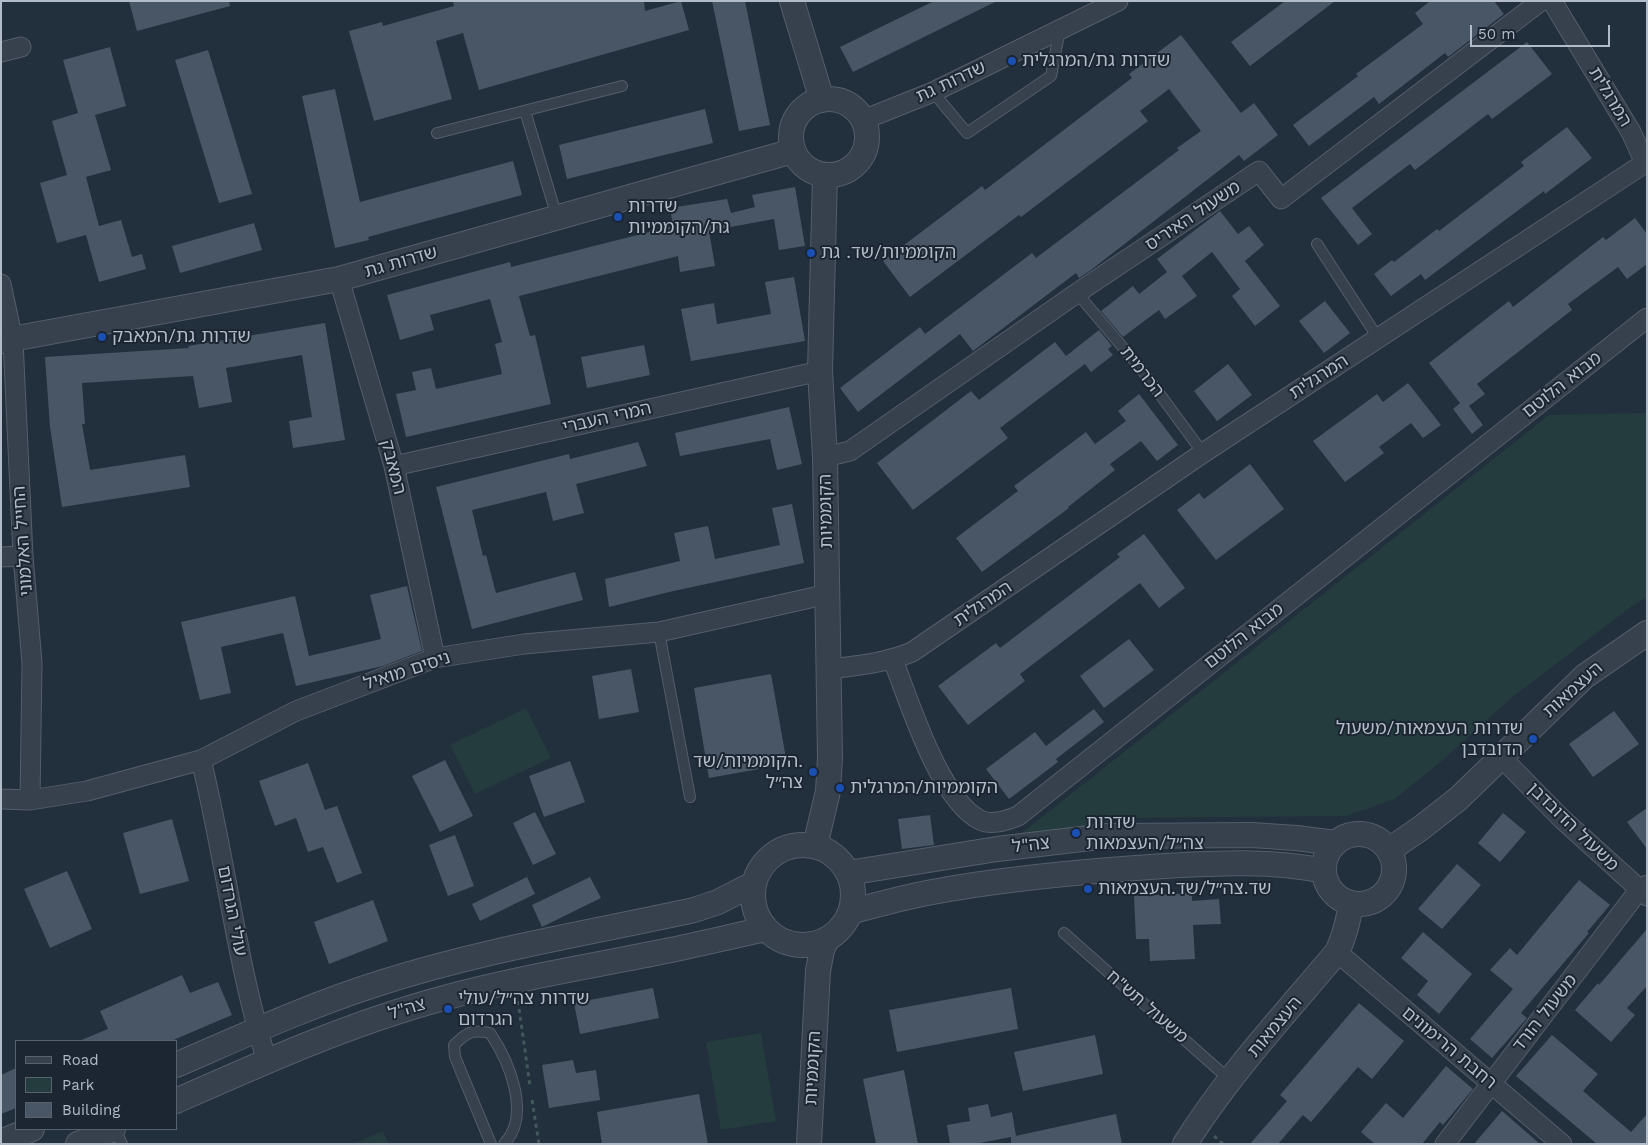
<!DOCTYPE html>
<meta charset="utf-8">
<style>
body{margin:0}
#map{position:relative;width:1648px;height:1145px;overflow:hidden;background:#222f3d;font-family:"Work Sans",sans-serif}
canvas{display:block}
.frame{position:absolute;inset:0;border:2px solid #b2bbc8;pointer-events:none}
.legend{position:absolute;left:15px;top:1040px;width:162px;height:90px;box-sizing:border-box;background:#1c2632;border:1px solid #58626e;margin:0;padding:6px 9px;list-style:none;font-size:15px;color:#b2bbc8}
.legend li{display:flex;align-items:center;gap:10px;height:25px}
.legend b{width:25px;border:1px solid #58626e}
.scale{position:absolute;left:1470px;top:25px;width:140px;height:22px;box-sizing:border-box;border:2px solid #b2bbc8;border-top:0;padding-left:6px;font-size:15px;line-height:18px;white-space:nowrap;color:#b2bbc8;-webkit-text-stroke:4px #1c2632;paint-order:stroke}
</style>
<div id="map">
<canvas width="1648" height="1145"></canvas>
<div class="frame"></div>
<ul class="legend">
<li><b style="height:6px;background:#36414d"></b>Road</li>
<li><b style="height:14px;background:#243c3e"></b>Park</li>
<li><b style="height:14px;background:#485666"></b>Building</li>
</ul>
<div class="scale">50 m</div>
</div>
<script>
const ctx = document.querySelector('canvas').getContext('2d');
ctx.lineJoin = 'round';
function fill(path, color) { ctx.fillStyle = color; ctx.fill(path, 'evenodd'); }
function stroke(path, color, width, dash) { ctx.strokeStyle = color; ctx.lineWidth = width; ctx.lineCap = dash ? 'butt' : 'round'; ctx.setLineDash(dash || []); ctx.stroke(path); }
function write(font, color, halo, rows, align = 'center') {
  ctx.font = font + ' "Work Sans","Noto Sans Hebrew",sans-serif'; ctx.lineWidth = 4; ctx.setLineDash([]); ctx.textBaseline = 'middle'; ctx.strokeStyle = halo; ctx.fillStyle = color; for (const [text, x, y, turn = 0] of rows) {
    ctx.save(); ctx.translate(x, y); ctx.rotate((+turn || 0) * Math.PI / 180); ctx.textAlign = isNaN(turn) ? turn : align; if (halo) ctx.strokeText(text, 0, 0); ctx.fillText(text, 0, 0); ctx.restore();
  }
}
fill(new Path2D(`
 M1647 413V597L1632 606 1510 699 1443 760 1395 799 1346 816 1125 818 1008 844 1549 415Z
 M526 708 551 758 475 794 450 745Z
 M761 1033 776 1121 721 1130 706 1042Z
 M383 1131 389 1144H353Z`), '#243c3e');
fill(new Path2D(`
 M129 1H229L230 6 137 31Z
 M453 1H644L645 11 681 1 689 30 479 90 463 33 436 41 452 99 374 121 349 31 382 22 383 26 454 6Z
 M712 1H745L770 125 739 131Z
 M934 1H997L853 72 840 47Z
 M1285 1H1335L1250 66 1231 42Z
 M1430 1H1494L1504 14 1448 57 1445 53 1379 104 1374 97 1309 146 1293 125 1358 76 1356 74 1423 24 1415 13Z
 M1181 35 1241 113 1254 103 1278 135 1244 161 1239 155 1091 270 1079 278 1076 273 973 351 960 334 858 412 840 388 920 327 925 334 1032 253 1036 258 1179 150 1177 148 1201 131 1169 89 1140 111 1148 121 1021 217 1019 215 910 297 883 261 982 186 985 190 1132 78 1129 74Z
 M1527 42 1552 74 1492 119 1488 114 1415 170 1410 164 1352 208 1372 234 1358 245 1321 198Z
 M110 47 126 106 95 115 111 170 86 177 99 226 121 220 132 257 142 254 146 269 99 282 86 235 57 243 40 183 67 175 52 121 78 113 63 60Z
 M208 50 252 194 219 203 175 60Z
 M335 89 360 202 513 161 522 195 368 237 369 240 335 248 302 96Z
 M705 109 713 143 567 179 559 145Z
 M1567 127 1592 158 1545 194 1544 191 1425 280 1421 274 1391 296 1374 274 1392 260 1394 262 1437 229 1439 231 1524 166 1521 162Z
 M795 187 805 246 779 250 774 219 709 231 715 266 680 272 678 256 519 296 530 336 535 335 551 404 406 437 396 394 416 390 412 372 431 368 436 389 502 374 495 344 502 342 490 299 430 315 434 330 400 340 387 295 510 262 511 267 673 226 670 208 727 199 731 213 755 207 752 195Z
 M1220 211 1238 234 1249 226 1264 245 1245 261 1280 306 1255 326 1232 296 1240 289 1212 252 1182 276 1197 296 1165 319 1159 310 1123 337 1101 311 1133 286 1139 294 1167 272 1157 259Z
 M1635 218 1647 234V264L1627 279 1618 267 1568 304 1572 310 1477 384 1485 394 1469 406 1483 425 1472 434 1453 409 1460 403 1429 363 1509 301 1513 307 1603 237 1606 240Z
 M254 223 262 250 180 273 172 246Z
 M794 277 805 341 691 361 681 309 714 303 717 324 771 314 765 282Z
 M1325 301 1350 333 1324 353 1299 321Z
 M325 323 345 440 293 448 289 421 312 417 302 355 226 368 232 402 199 408 193 376 82 383 85 424H82L90 470 185 455 190 487 62 507 50 427 45 357 189 348 188 346Z
 M1099 330 1112 346 1108 349 1113 355 1091 372 1085 364 1000 428 1008 438 913 510 877 463 971 391 979 400 1055 342 1066 356Z
 M644 345 650 375 587 388 581 357Z
 M1228 364 1252 395 1217 421 1194 391Z
 M1408 383 1441 425 1423 438 1411 423 1379 447 1384 453 1345 482 1313 441 1377 394 1383 402Z
 M1139 394 1178 445 1157 461 1141 441 1110 464 1115 470 1068 507 1069 508 982 572 956 538 1018 491 1014 486 1086 432 1095 444 1126 421 1118 411Z
 M789 407 802 464 777 470 770 439 680 456 675 433Z
 M638 442 647 466 576 484 584 513 553 521 546 492 472 510 483 556 486 555 496 593 575 572 583 600 472 629 436 487 569 454 570 459Z
 M1250 464 1284 509 1216 560 1177 510 1199 493 1204 499Z
 M792 504 804 563 669 592 609 607 605 579 680 561 674 533 708 526 715 559 780 545 772 508Z
 M1144 534 1185 588 1159 608 1140 583 1020 674 1025 681 968 725 938 686 996 643 1000 648 1120 557 1117 554Z
 M407 586 422 651 383 666 296 686 283 633 221 647 231 693 200 700 181 622 295 596 309 656 381 639 370 595Z
 M1129 639 1154 670 1104 708 1080 676Z
 M631 669 639 712 599 719 592 676Z
 M771 674 787 764 709 778 694 688Z
 M1094 709 1104 722 1056 759 1058 762 1009 799 986 769 1035 732 1046 746Z
 M1614 711 1639 744 1593 777 1569 744Z
 M445 760 473 816 440 832 412 776Z
 M570 761 585 802 544 817 529 776Z
 M308 763 325 810 337 806 362 873 337 883 323 847 308 852 296 818 275 826 259 781Z
 M1647 808V849L1627 822Z
 M535 812 556 854 533 865 513 823Z
 M1503 813 1526 832 1500 862 1478 843Z
 M930 815 934 845 902 849 898 819Z
 M172 819 189 881 140 894 123 833Z
 M455 835 474 886 448 896 429 845Z
 M1457 864 1481 885 1442 929 1418 909Z
 M67 871 92 929 50 948 24 889Z
 M527 877 535 894 480 921 472 904Z
 M590 877 601 898 542 927 532 905Z
 M1579 880 1610 905 1587 932 1589 933 1521 1013 1527 1018 1492 1058 1470 1039 1513 989 1490 970 1510 948 1517 955Z
 M1192 893V901L1219 899 1221 924 1193 925 1195 959 1150 961 1149 939H1136L1134 896Z
 M373 900 388 941 329 964 314 922Z
 M1647 929V986L1627 1008 1635 1015 1611 1042 1575 1010 1598 983 1599 985Z
 M1423 932 1472 974 1439 1014 1417 995 1428 981 1401 958Z
 M182 975 190 993 218 982 232 1015 171 1041H79L108 1029 100 1011Z
 M653 988 659 1018 580 1034 574 1003Z
 M1011 988 1018 1029 897 1052 889 1010Z
 M1359 1003 1404 1041 1372 1079 1358 1067 1311 1122 1303 1115 1278 1144H1250L1287 1101 1280 1095Z
 M1095 1035 1103 1074 1023 1091 1014 1052Z
 M1552 1035 1598 1074 1583 1091 1631 1132 1647 1114V1144H1597L1516 1076Z
 M573 1060 576 1073 596 1070 600 1100 549 1108 542 1065Z
 M1446 1066 1473 1089 1443 1125 1440 1122 1422 1144H1375L1361 1132 1386 1103 1403 1118Z
 M16 1068V1108L1 1114V1075Z
 M904 1070 918 1144H876L863 1079Z
 M699 1094 708 1144H602L597 1112Z
 M988 1104 991 1117 1012 1112 1016 1136 975 1144H950L947 1125 970 1121 968 1108Z
 M1502 1111 1540 1144H1474Z
 M1116 1114 1122 1144H1011V1137Z`), '#485666');
const service = new Path2D(`
 M933 92 967 133 1051 76 1060 29
 M525 111 557 217
 M437 133 622 86
 M1317 244 1378 338
 M1077 293 1142 370 1203 453
 M659 632 690 797
 M1064 933 1230 1080
 M115 1129 122 1144
 M491 1144 455 1057 454 1045C467 1032 473 1029 490 1033 509 1061 532 1115 504 1144`);
const minor = new Path2D(`
 M1 52 21 47
 M863 120 933 92 1118 1
 M339 279 394 466 435 658
 M1 284 13 340 23 556 32 663 30 800
 M825 457 850 451 1077 293 1259 171 1281 199 1541 1
 M394 466 820 371
 M1 557 23 556
 M893 660C910 703 939 799 980 820 992 826 1007 820 1018 816L1647 318
 M828 669C857 666 885 663 912 652L1203 453 1645 163 1631 132 1552 1
 M1501 757 1562 819 1647 896
 M201 760C226 860 236 963 267 1061
 M1 799 30 800 87 791 201 760 296 711 435 658 524 644 659 632 828 594
 M1337 952 1562 1144
 M1445 1144 1639 890 1647 885`);
const tertiary = new Path2D(`
 M792 1 822 100
 M791 137a38 38 0 1 1 76 0a38 38 0 1 1-76 0Z
 M1 341 339 279 793 151
 M1324 869a35 35 0 1 1 70 0a35 35 0 1 1-70 0Z
 M753 895a50 50 0 1 1 100 0a50 50 0 1 1-100 0Z
 M815 846 828 791 830 758 825 457 820 371 825 175
 M1389 850 1421 828 1458 799 1585 676 1647 633
 M848 873 997 849 1107 836 1252 835 1296 838 1336 843
 M850 912C876 905 901 898 927 893 1005 878 1086 871 1165 866 1218 863 1272 860 1324 871
 M176 1065C243 1036 310 1005 380 983 482 950 589 933 694 910L718 902 753 884
 M176 1101C264 1062 351 1023 444 998 517 978 592 966 666 951 700 944 733 936 766 929
 M1 1142 32 1129
 M78 1144 113 1129
 M809 1144 818 971 822 950 827 939
 M1185 1144C1228 1075 1285 1014 1337 952 1345 936 1348 921 1351 904`);
stroke(service, '#555e6b', 12);
stroke(minor, '#555e6b', 21);
stroke(tertiary, '#555e6b', 26);
stroke(new Path2D(`
 M518 1001 530 1086
 M532 1100 539 1144
 M1214 1136 1223 1144`), '#42595b', 3, [4, 4]);
stroke(service, '#36414d', 10);
stroke(minor, '#36414d', 19);
stroke(tertiary, '#36414d', 24);
for (const [x, y, r, color] of [
 [1012,61,5,"#1a4fb4"],
 [618,217,5,"#1a4fb4"],
 [811,253,5,"#1a4fb4"],
 [102,337,5,"#1a4fb4"],
 [1533,739,5,"#1a4fb4"],
 [813,772,5,"#1a4fb4"],
 [840,788,5,"#1a4fb4"],
 [1076,833,5,"#1a4fb4"],
 [1088,889,5,"#1a4fb4"],
 [448,1009,5,"#1a4fb4"]
]) { const dot = new Path2D(); dot.arc(x, y, r, 0, 2 * Math.PI); ctx.fillStyle = color; ctx.fill(dot); stroke(dot, '#1c2632', 2); }
write('18px', '#b2bbc8', '#1c2632', [
 ["שדרות גת/המרגלית",1022,61],
 ["שדרות",628,207],
 ["גת/הקוממיות",628,228],
 ["הקוממיות/שד. גת",821,253],
 ["שדרות גת/המאבק",112,337],
 ["שדרות העצמאות/משעול",1523,729,"right"],
 ["הדובדבן",1523,750,"right"],
 ["הקוממיות/שד.",803,762,"right"],
 ["צה״ל",803,783,"right"],
 ["הקוממיות/המרגלית",850,788],
 ["שדרות",1086,823],
 ["צה״ל/העצמאות",1086,844],
 ["שד.צה״ל/שד.העצמאות",1098,889],
 ["שדרות צה״ל/עולי",458,999],
 ["הגרדום",458,1020]
], 'left');
write('18px', '#b2bbc8', '#1c2632', [
 ["שדרות גת",951,82,-25],
 ["המרגלית",1610,97,59],
 ["משעול האיריס",1193,216,-34],
 ["שדרות גת",401,262,-16],
 ["הכרמית",1142,372,52],
 ["המרגלית",1319,377,-33],
 ["מבוא הלוטם",1562,385,-38],
 ["המרי העברי",607,418,-13],
 ["המאבק",393,467,76],
 ["הקוממיות",826,511,-91],
 ["החייל האלמוני",23,541,-94],
 ["המרגלית",983,604,-34],
 ["מבוא הלוטם",1244,636,-38],
 ["ניסים מואיל",407,671,-18],
 ["העצמאות",1573,690,-42],
 ["משעול הדובדבן",1573,827,44],
 ["צה\"ל",1031,845,-7],
 ["עולי הגרדום",232,911,79],
 ["משעול תש\"ח",1147,1007,41],
 ["צה\"ל",407,1009,-17],
 ["משעול הורד",1545,1013,-52],
 ["העצמאות",1275,1027,-50],
 ["רחבת הרימונים",1449,1048,40],
 ["הקוממיות",813,1068,-87]
]);
</script>
